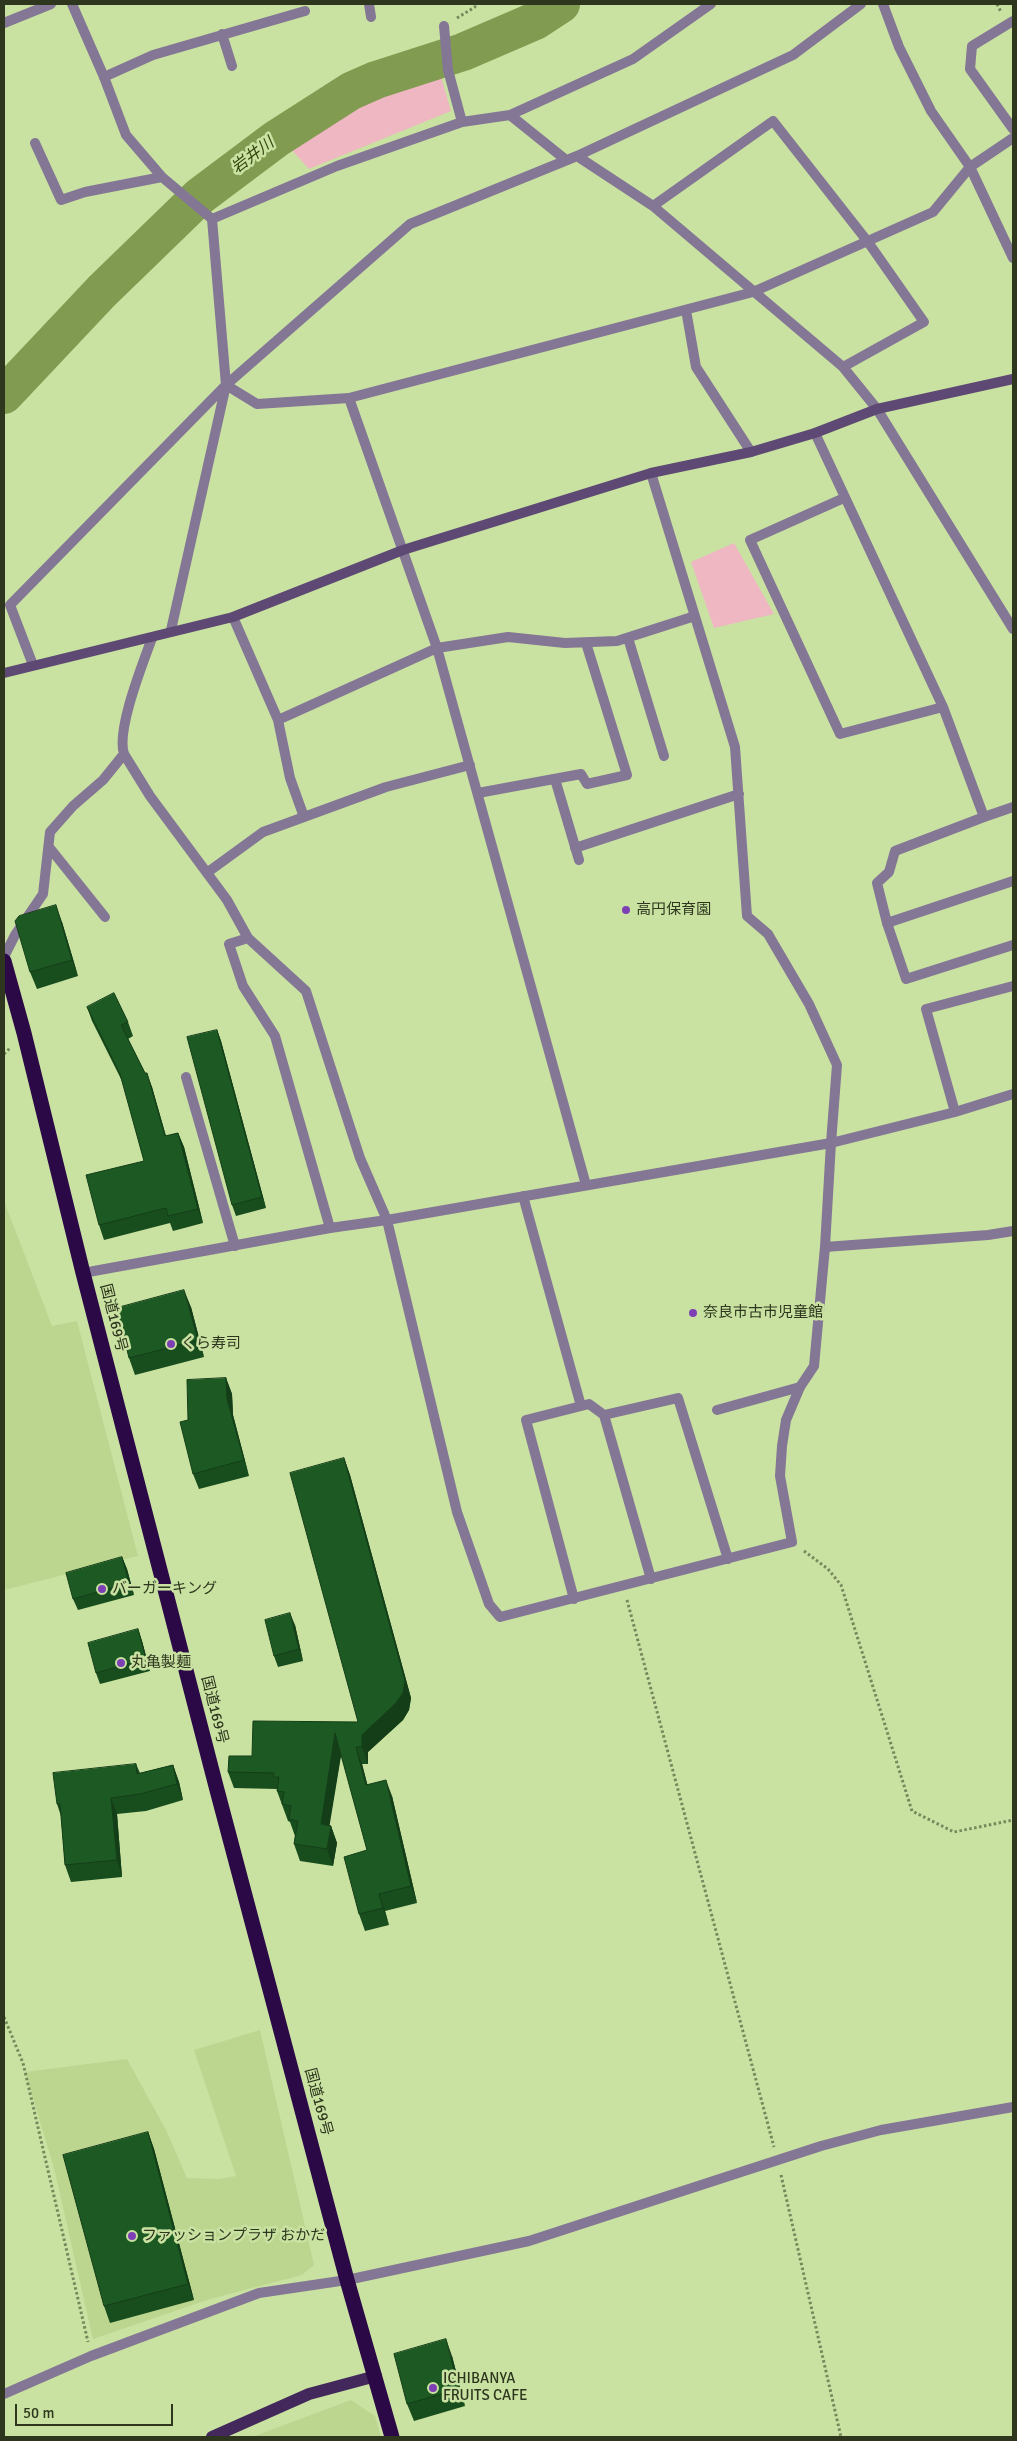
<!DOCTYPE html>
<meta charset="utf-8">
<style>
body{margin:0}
#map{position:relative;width:1017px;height:2441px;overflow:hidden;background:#c9e2a2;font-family:Signika,sans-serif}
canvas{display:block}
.frame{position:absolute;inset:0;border:5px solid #2e371e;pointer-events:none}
.scale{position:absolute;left:15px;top:2404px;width:158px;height:22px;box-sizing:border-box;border:2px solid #2e371e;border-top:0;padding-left:6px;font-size:15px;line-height:18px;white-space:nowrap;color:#2e371e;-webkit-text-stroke:4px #c9e2a2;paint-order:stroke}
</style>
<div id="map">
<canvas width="1017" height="2441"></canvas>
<div class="frame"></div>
<div class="scale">50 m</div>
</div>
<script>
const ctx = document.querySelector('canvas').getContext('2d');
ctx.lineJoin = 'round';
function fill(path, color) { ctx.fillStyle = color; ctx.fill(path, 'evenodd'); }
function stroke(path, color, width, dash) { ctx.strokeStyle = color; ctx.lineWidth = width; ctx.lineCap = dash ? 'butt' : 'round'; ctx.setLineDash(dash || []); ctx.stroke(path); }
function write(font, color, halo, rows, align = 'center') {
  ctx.font = font + ' Signika,"Noto Sans JP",sans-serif'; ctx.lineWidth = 5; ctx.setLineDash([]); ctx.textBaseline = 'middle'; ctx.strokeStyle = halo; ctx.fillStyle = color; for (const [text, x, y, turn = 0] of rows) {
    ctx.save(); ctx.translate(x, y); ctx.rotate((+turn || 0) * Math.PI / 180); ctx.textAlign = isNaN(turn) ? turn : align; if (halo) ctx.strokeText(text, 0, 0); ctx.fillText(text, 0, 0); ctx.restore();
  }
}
fill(new Path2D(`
 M4 1201 52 1326 77 1321 138 1556 4 1590Z
 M260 2030 314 2265 302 2275 210 2299 93 2339 54 2168 25 2072 127 2059 166 2130 187 2178 219 2179 236 2176 194 2050Z
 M351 2400 375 2416 381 2437H252Z`), '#bcd690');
fill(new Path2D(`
 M440 73 451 111 309 169 288 146 350 105Z
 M734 543 774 614 714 628 691 562Z`), '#eeb7c2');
stroke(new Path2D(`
 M4 395 102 291 200 196 276 139 351 91 376 80 463 52 535 21 561 4`), '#819b50', 38);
stroke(new Path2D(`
 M997 4 1001 12
 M457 18 475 7V4
 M4 1054 10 1048
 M804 1551 828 1569 841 1585 912 1811 954 1832 1013 1820
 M627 1600 774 2147
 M4 2017 23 2063 88 2342
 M781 2175 841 2437`), '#77875c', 3, [2.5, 2.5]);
stroke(new Path2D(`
 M369 4 371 17
 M4 23 51 4
 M222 34 232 66
 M104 77 153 55 305 11
 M124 754 150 796 227 900 248 938 306 991 360 1158 387 1220
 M49 847 105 917
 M887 923 906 979 1013 945
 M248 938 229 944 243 986 275 1036 330 1228
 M4 957 15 935 43 894 50 832 73 806 103 780 124 754C116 730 143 663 152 638
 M186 1077 235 1246
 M717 1410 800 1387`), '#847695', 10);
stroke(new Path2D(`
 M72 4 104 77 126 135 162 177 212 219
 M883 4 899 47 931 111 970 167 1013 258
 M1013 21 972 46 970 69 1013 129
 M444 26 448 70 462 122
 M510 115 633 59 711 4
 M35 143 61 200 85 192 162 177
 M577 156 653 206 843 367 877 409 1013 629
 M653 206 773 121 868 242 924 322 843 367
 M212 219 337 166 462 122 510 115 566 160
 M686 310 696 367 751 452
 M226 385 257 404 349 398 753 292 933 212 970 167 1013 138
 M349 398 437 648 586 1185
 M815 433 943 707 984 817 895 851 889 872 877 883 887 923 1013 881
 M651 473 735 747 747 916 768 934 809 1004 837 1065 831 1143 955 1112 1013 1094
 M844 498 750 540 840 734 943 707
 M233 617 278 720 290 778 304 817
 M171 630 226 385 212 219
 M628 638 664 756
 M33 665 10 605 226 385 410 224 577 156 793 55 861 4
 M278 720 437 648 508 637 565 643 617 641 695 616
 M555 779 579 860
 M478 793 581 774 587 784 627 775 586 643
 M984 817 1013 807
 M575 848 739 794
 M208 872 263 832 386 787 470 765
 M955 1112 926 1009 1013 986
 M523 1196 581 1406
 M387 1220 457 1512 489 1604 500 1617 792 1542 780 1476 782 1446 786 1420 800 1387 814 1366 825 1247
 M83 1273 330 1228 387 1220 831 1143 825 1247 988 1235 1013 1231
 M604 1415 651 1579
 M574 1599 526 1420 589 1404 604 1415 678 1398 728 1559
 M4 2394 91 2356 259 2293 347 2280 529 2241 821 2146 881 2130 1013 2107`), '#847695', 10);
stroke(new Path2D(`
 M4 673 233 617 403 550 651 473 751 452 815 433 877 409 1013 379`), '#5d4973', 10);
stroke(new Path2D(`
 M212 2437 309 2394 376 2376`), '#42285b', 12);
stroke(new Path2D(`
 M4 961 24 1033 83 1273 217 1790 347 2280 392 2437`), '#2b0846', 15);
fill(new Path2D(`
 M62 922 78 976 37 989 30 972Z
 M87 1007 128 1022 133 1036 128 1039 152 1087 166 1136 178 1133 184 1147 203 1223 173 1231 170 1223 104 1240 99 1225 144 1161 123 1083 92 1021Z
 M217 1030 221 1041 266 1208 236 1216 232 1205Z
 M191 1307 204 1357 135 1375 129 1358Z
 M226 1378 232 1394 233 1415 249 1476 199 1489 193 1474 188 1420Z
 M344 1458 350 1475 411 1698 409 1710 403 1720 368 1752V1764H362L367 1784 392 1796 417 1903 385 1911 389 1925 365 1931 359 1914 367 1850 341 1754 329 1825 331 1826 337 1843 333 1866 300 1861 294 1844 295 1836 290 1822 288 1821 277 1791V1789L234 1788 228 1772 252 1756 358 1722Z
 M122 1557 127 1569 134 1595 78 1610 73 1599Z
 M295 1625 303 1661 278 1667 274 1656Z
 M138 1629 142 1641 150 1671 100 1684 96 1673Z
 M136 1764 140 1773 173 1765 179 1782 183 1800 146 1811 117 1814 122 1877 71 1882 65 1865 61 1816 57 1804Z
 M148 2132 154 2149 194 2300 110 2323 104 2306Z
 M452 2356 465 2406 414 2421 407 2404Z`), '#184d1e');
fill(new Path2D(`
 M56 905 62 922 78 976 72 960Z
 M217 1030 221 1041 266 1208 262 1197Z
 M147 1073 152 1087 170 1151 165 1136Z
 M178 1133 184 1147 203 1223 198 1209Z
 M184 1290 191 1307 204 1357 198 1340Z
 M226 1378 232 1394 233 1415 249 1476 244 1460 227 1399Z
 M344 1458 350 1475 411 1698 409 1710 403 1720 368 1752V1764L362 1747V1735Z
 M122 1557 127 1569 134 1595 129 1583Z
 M290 1613 295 1625 303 1661 299 1649Z
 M138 1629 142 1641 150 1671 146 1659Z
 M335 1733 342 1750 327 1841 321 1824Z
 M356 1747 362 1764 372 1802 366 1785Z
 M173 1765 179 1782 183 1800 177 1784Z
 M386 1780 392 1796 417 1903 411 1886Z
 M111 1798 117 1814 122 1877 117 1860Z
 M331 1826 337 1843 333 1866 327 1849Z
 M379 1894 385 1911 389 1925 383 1908Z
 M148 2132 154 2149 194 2300 188 2284Z
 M446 2339 452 2356 465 2406 459 2389Z`), '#143e18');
const building = new Path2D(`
 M56 905 72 960 30 972 15 921 19 916Z
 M114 993 128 1022 121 1025 145 1073H147L165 1136 178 1133 198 1209 168 1216 166 1208 99 1225 86 1175 144 1161 120 1074 87 1007Z
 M217 1030 262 1197 232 1205 187 1037Z
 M184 1290 198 1340 129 1358 117 1308Z
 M226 1378 227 1399 244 1460 193 1474 180 1422 188 1420 187 1380Z
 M344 1458 405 1681 403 1693 396 1703 362 1735V1747H356L366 1785 386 1780 411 1886 379 1894 383 1908 359 1914 344 1857 367 1850 335 1733 321 1824 331 1826 327 1849 294 1844 298 1821 289 1819 291 1806 282 1804 284 1792 277 1791 279 1777H273L274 1773 228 1772 229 1756H252L253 1721 358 1722 290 1473Z
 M122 1557 129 1583 73 1599 66 1573Z
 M290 1613 299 1649 274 1656 265 1620Z
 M138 1629 146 1659 96 1673 88 1643Z
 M136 1764 137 1774 173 1765 177 1784 140 1794 111 1798 117 1860 65 1865 60 1804H57L53 1773Z
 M148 2132 188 2284 104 2306 63 2155Z
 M446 2339 459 2389 407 2404 394 2354Z`);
fill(building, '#1c5923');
stroke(building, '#143e18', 1);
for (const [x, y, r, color] of [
 [626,910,5,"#7d3fb4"],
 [693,1313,5,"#7d3fb4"],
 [171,1344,5,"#7d3fb4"],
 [102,1589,5,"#7d3fb4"],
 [121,1663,5,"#7d3fb4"],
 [132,2236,5,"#7d3fb4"],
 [433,2388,5,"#7d3fb4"]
]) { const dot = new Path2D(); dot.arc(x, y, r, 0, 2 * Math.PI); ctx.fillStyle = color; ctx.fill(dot); stroke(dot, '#c9e2a2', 2); }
write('15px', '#2e371e', '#c9e2a2', [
 ["高円保育園",636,910],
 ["奈良市古市児童館",703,1313],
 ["くら寿司",181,1344],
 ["バーガーキング",112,1589],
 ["丸亀製麺",131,1663],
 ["ファッションプラザ おかだ",142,2236],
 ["ICHIBANYA",443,2379],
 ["FRUITS CAFE",443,2396]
], 'left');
write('15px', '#2e371e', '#c9e2a2', [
 ["国道169号",113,1318,76],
 ["国道169号",214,1710,76],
 ["国道169号",318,2102,75]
]);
write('italic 16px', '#33440c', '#c9e2a2', [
 ["岩井川",253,156,-37]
]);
</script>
